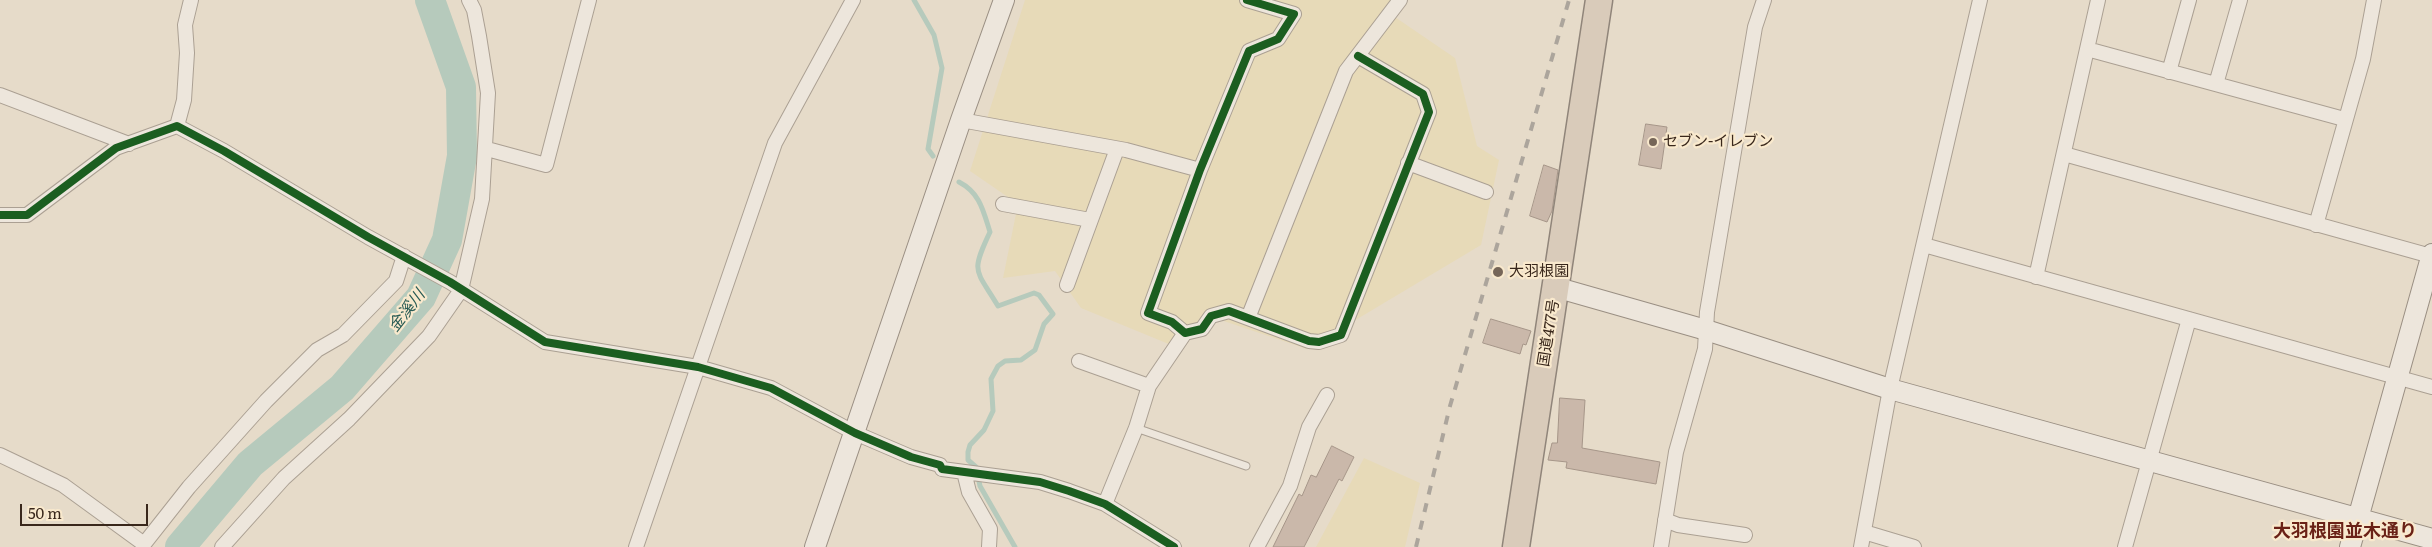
<!DOCTYPE html>
<meta charset="utf-8">
<style>
body{margin:0}
#map{position:relative;width:2432px;height:547px;overflow:hidden;background:#e6dbc9;font-family:Literata,serif}
canvas{display:block}
.scale{position:absolute;left:20px;top:504px;width:128px;height:22px;box-sizing:border-box;border:2px solid #39271b;border-top:0;padding-left:6px;font-size:15px;line-height:18px;white-space:nowrap;color:#39271b;-webkit-text-stroke:4px #f9e9cd;paint-order:stroke}
</style>
<div id="map">
<canvas width="2432" height="547"></canvas>
<div class="scale">50 m</div>
</div>
<script>
const ctx = document.querySelector('canvas').getContext('2d');
ctx.lineJoin = 'round';
function fill(path, color) { ctx.fillStyle = color; ctx.fill(path, 'evenodd'); }
function stroke(path, color, width, dash) { ctx.strokeStyle = color; ctx.lineWidth = width; ctx.lineCap = dash ? 'butt' : 'round'; ctx.setLineDash(dash || []); ctx.stroke(path); }
function write(font, color, halo, rows, align = 'center') {
  ctx.font = font + ' Literata,"Noto Sans JP",serif'; ctx.lineWidth = 4.5; ctx.setLineDash([]); ctx.textBaseline = 'middle'; ctx.strokeStyle = halo; ctx.fillStyle = color; for (const [text, x, y, turn = 0] of rows) {
    ctx.save(); ctx.translate(x, y); ctx.rotate((+turn || 0) * Math.PI / 180); ctx.textAlign = isNaN(turn) ? turn : align; if (halo) ctx.strokeText(text, 0, 0); ctx.fillText(text, 0, 0); ctx.restore();
  }
}
fill(new Path2D(`
 M1025 0H1399L1389 13 1455 58 1477 146 1499 160 1481 245 1307 349 1209 316 1176 347 1081 308 1055 271 1003 278 1018 204 970 171Z
 M1364 458 1420 483 1405 547H1316Z`), '#e7dab8');
stroke(new Path2D(`
 M914 0 934 35 942 68 928 149 933 156
 M959 182C980 193 983 210 990 232 970 274 976 269 998 306L1034 293 1039 295 1053 314 1044 324 1035 350 1021 360 1005 361 998 366 991 379 993 411 984 430 970 445 968 452V460L976 467 980 486 1015 547`), '#b6cabc', 5);
stroke(new Path2D(`
 M180 547 250 464 342 388 421 297 447 240 462 156 461 87 430 0`), '#b6cabc', 30);
const building = new Path2D(`
 M1646 124 1667 127 1661 169 1639 165Z
 M1544 165 1558 170 1552 211 1547 222 1530 216Z
 M1491 319 1531 331 1526 345 1523 344 1520 354 1483 343Z
 M1560 398 1585 400 1582 448 1660 462 1656 484 1566 468 1567 462 1548 460 1552 443H1557Z
 M1332 446 1354 457 1342 481 1339 479 1304 547H1273L1299 494 1302 496 1311 475 1316 477Z`);
fill(building, '#cab8aa');
stroke(building, '#a69689', 1);
const lane = new Path2D(`
 M1136 428 1246 466`);
const street = new Path2D(`
 M1247 0 1294 14 1278 39 1249 51 1200 170 1148 313 1172 322 1185 333 1202 329 1211 316 1229 311 1309 341 1319 342 1341 335 1429 112 1423 94 1358 56
 M2087 49 2344 119
 M2169 72 2189 0
 M2216 84 2240 0
 M0 95 129 144
 M961 120 1126 150 1200 170
 M177 126 184 100 187 53 185 25 191 0
 M487 149 546 165 589 0
 M2064 154 2431 256
 M1408 163 1486 192
 M1003 204 1090 220
 M0 215H27L116 148 177 126 224 151 368 237 450 282 545 342 698 367 771 388 855 433 911 457 940 465 942 469 1040 482 1069 491 1105 504 1174 547
 M2316 225 2363 59 2374 0
 M1924 245 2432 387
 M2036 277 2098 0
 M1067 285 1117 149
 M1248 318 1346 71 1400 0
 M1079 361 1149 386
 M0 455 63 485 144 544 143 547
 M964 472 969 492 990 529 989 547
 M1105 504 1136 428 1149 386 1185 333
 M1665 520 1678 525 1745 535
 M1864 532 1914 547
 M144 544 189 487 266 401 317 350 343 335 396 281 404 256
 M222 547 284 478 349 419 429 336 461 290 482 199 488 93 479 36 474 10 469 0
 M636 547 775 143 853 0
 M1257 547 1290 486 1309 427 1327 395
 M1661 547 1676 452 1705 349 1707 312 1755 27 1764 0
 M1861 547 1890 389 1980 0
 M2125 547 2189 319`);
const secondary = new Path2D(`
 M1555 287 1706 330 1890 389 2432 539
 M815 547 961 120 1004 0
 M2350 547 2432 254`);
const highway = new Path2D(`
 M1516 547 1599 0`);
stroke(lane, '#aba093', 9);
stroke(street, '#aba093', 16);
stroke(secondary, '#9a8f83', 22);
stroke(highway, '#90857a', 29);
stroke(lane, '#ede6dc', 7);
stroke(street, '#ede6dc', 14);
stroke(secondary, '#ede6dc', 20);
stroke(highway, '#d9cbba', 26);
stroke(new Path2D(`
 M1416 547 1450 406 1569 0`), '#aca59c', 4, [9, 9]);
stroke(new Path2D(`
 M1247 0 1294 14 1278 39 1249 51 1200 170 1148 313 1172 322 1185 333 1202 329 1211 316 1229 311 1309 341 1319 342 1341 335 1429 112 1423 94 1358 56
 M0 215H27L116 148 177 126 224 151 368 237 450 282 545 342 698 367 771 388 855 433 911 457 940 465 942 469 1040 482 1069 491 1105 504 1174 547`), '#1b5e20', 8);
for (const [x, y, r, color] of [
 [1653,142,5,"#766658"],
 [1498,272,6,"#766658"]
]) { const dot = new Path2D(); dot.arc(x, y, r, 0, 2 * Math.PI); ctx.fillStyle = color; ctx.fill(dot); stroke(dot, '#f9e9cd', 2); }
write('15px', '#39271b', '#f9e9cd', [
 ["セブン-イレブン",1663,142],
 ["大羽根園",1509,272]
], 'left');
write('15px', '#39271b', '#f9e9cd', [
 ["国道477号",1549,333,-81]
]);
write('italic 16px', '#285b54', '#f9e9cd', [
 ["金溪川",407,311,-52]
]);
write('bold 18px', '#6a2116', '#f9e9cd', [
 ["大羽根園並木通り",2345,532]
]);
</script>
